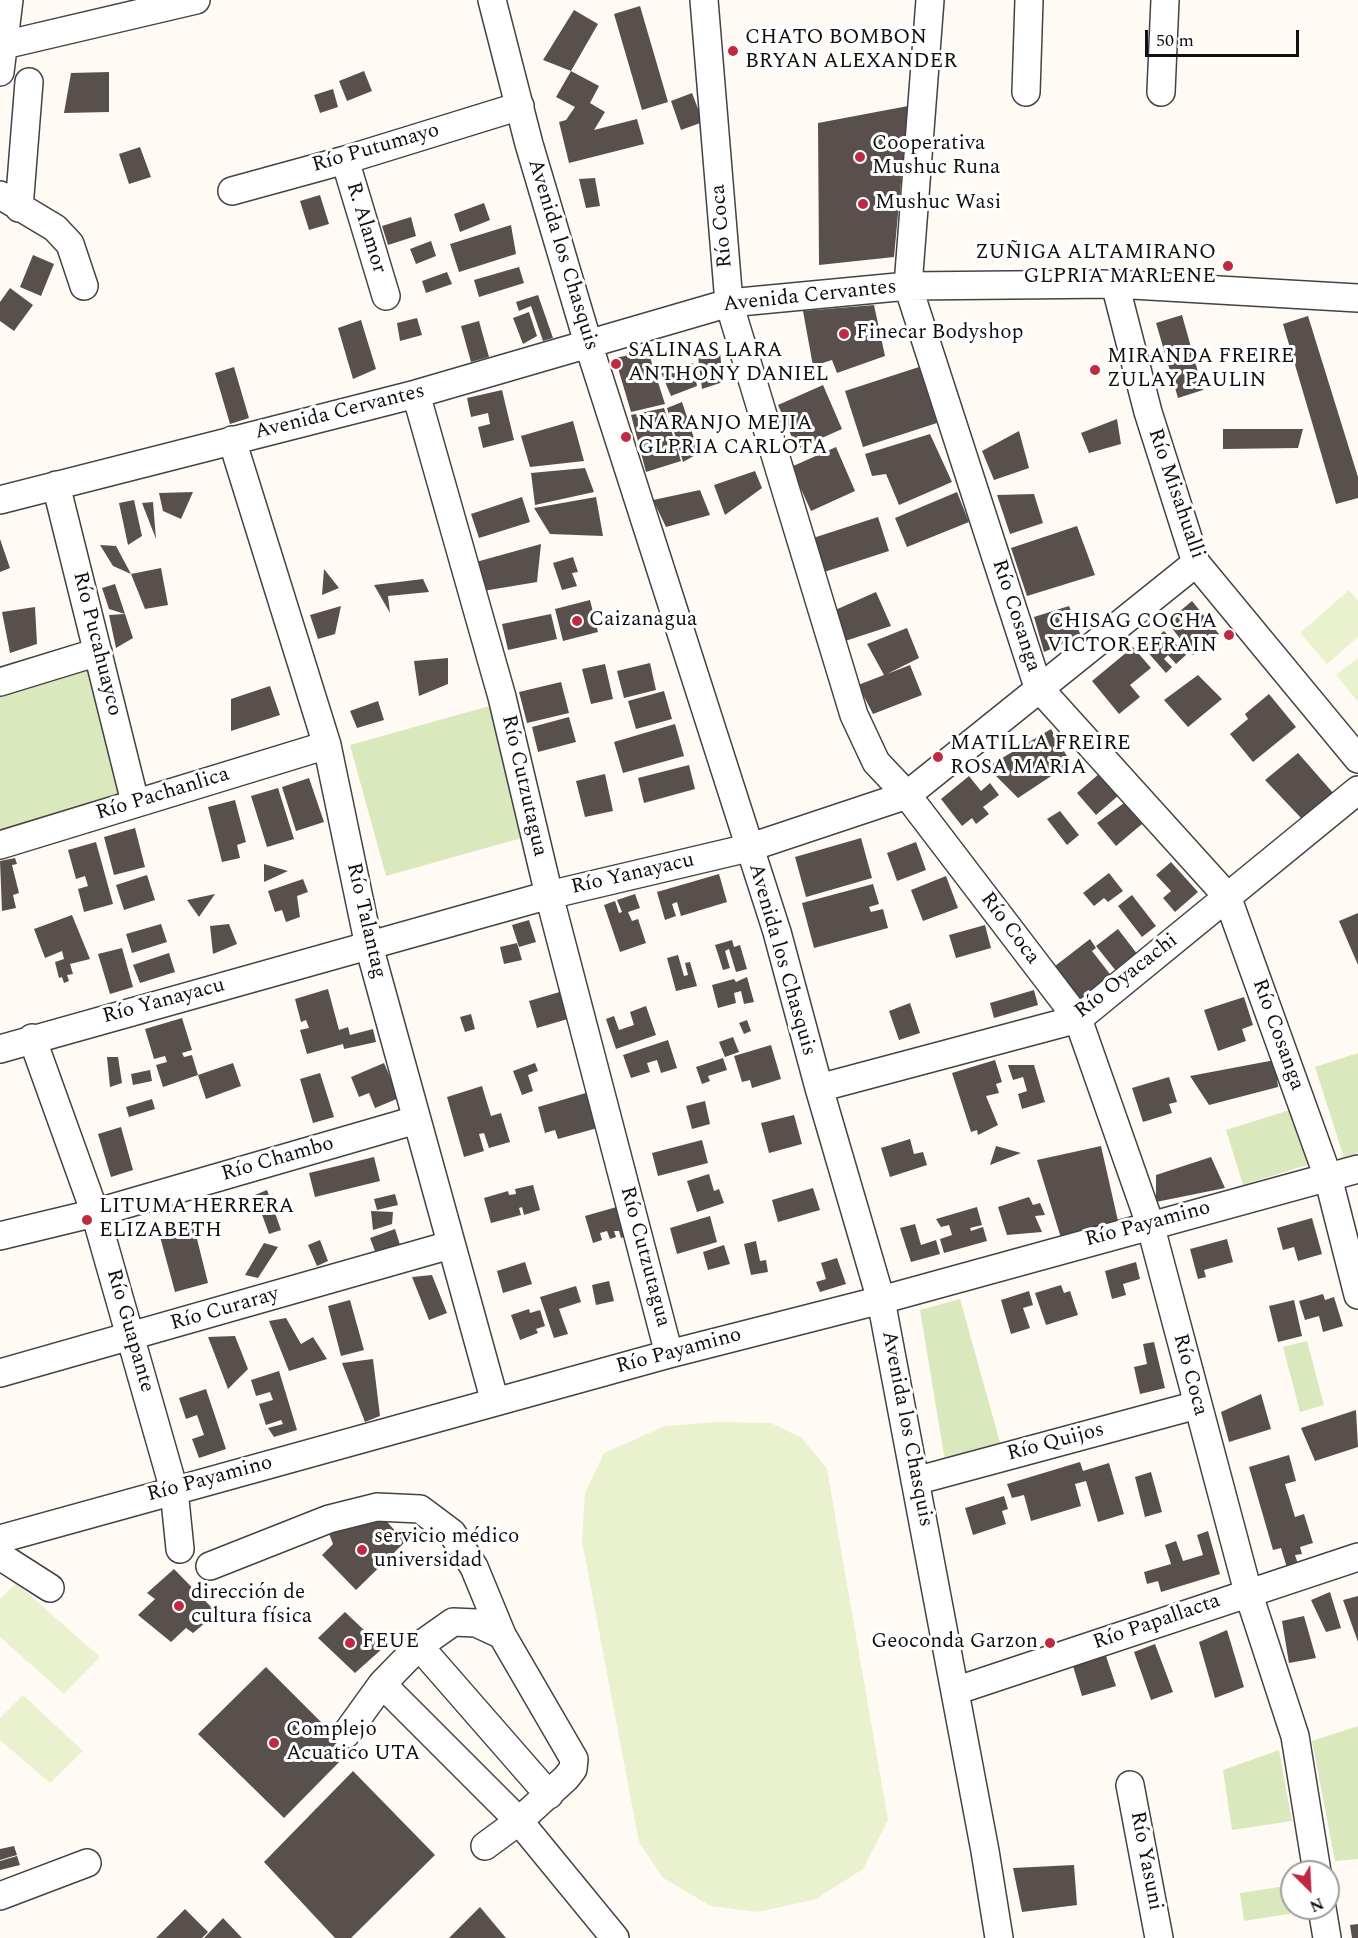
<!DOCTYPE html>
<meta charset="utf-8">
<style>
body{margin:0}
#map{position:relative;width:1358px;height:1938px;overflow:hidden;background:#fffbf4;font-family:Spectral,serif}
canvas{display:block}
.north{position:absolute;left:1280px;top:1860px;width:60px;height:60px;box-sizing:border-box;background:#fff;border:2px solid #9f9f9f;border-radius:50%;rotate:156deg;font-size:16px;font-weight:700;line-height:24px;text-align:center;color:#101010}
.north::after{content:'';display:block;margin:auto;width:21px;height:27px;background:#bf2a43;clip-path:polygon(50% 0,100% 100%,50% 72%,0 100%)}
.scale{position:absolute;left:1145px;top:30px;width:154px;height:27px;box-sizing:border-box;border:3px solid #101010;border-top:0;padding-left:8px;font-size:18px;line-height:21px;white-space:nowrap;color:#101010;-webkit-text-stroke:4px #fff;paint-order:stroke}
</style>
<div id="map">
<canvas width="1358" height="1938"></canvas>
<div class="north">N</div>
<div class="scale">50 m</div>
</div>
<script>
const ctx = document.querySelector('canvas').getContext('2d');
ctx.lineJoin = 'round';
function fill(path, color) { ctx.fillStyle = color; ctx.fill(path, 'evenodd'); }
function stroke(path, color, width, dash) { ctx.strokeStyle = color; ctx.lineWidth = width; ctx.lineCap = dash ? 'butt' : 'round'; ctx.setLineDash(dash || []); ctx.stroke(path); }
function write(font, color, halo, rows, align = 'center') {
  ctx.font = font + ' Spectral,serif'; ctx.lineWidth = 6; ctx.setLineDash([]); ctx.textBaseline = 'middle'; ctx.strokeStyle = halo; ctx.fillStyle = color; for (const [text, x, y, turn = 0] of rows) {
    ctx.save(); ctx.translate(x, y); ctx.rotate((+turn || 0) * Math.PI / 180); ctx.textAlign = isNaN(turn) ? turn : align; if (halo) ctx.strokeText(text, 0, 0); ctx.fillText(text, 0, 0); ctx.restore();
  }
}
fill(new Path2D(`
 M93 660 129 798 0 837V692Z
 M493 705 529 836 386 876 350 745Z
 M1358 1053V1153L1344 1158 1315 1067Z
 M1296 1108 1313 1163 1243 1185 1226 1130Z
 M960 1299 1001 1446 945 1461 920 1310Z
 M1307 1341 1324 1405 1300 1412 1283 1347Z
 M1358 1726V1859L1335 1861 1312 1741Z
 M1279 1750 1292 1821 1232 1830 1223 1770Z
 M1292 1885V1908H1307V1911L1244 1921 1240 1893Z`), '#d9e9bd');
fill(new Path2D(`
 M1349 590 1358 601V637L1327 664 1300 633Z
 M1358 658V702L1336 675Z
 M717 1422 771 1423 802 1438 827 1469 888 1820 863 1869 816 1899 758 1912 711 1906 663 1878 639 1842 582 1541 585 1493 604 1453 665 1426Z
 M16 1583 100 1657 64 1694 0 1637V1599Z
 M23 1695 83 1751 50 1783 0 1740V1718Z`), '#e9f1cf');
fill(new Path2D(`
 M640 6 668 102 642 110 614 14Z
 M574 10 598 24 571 71 543 60Z
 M364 71 372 91 347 101 339 81Z
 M571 71 599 86 590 103 605 112 594 130 637 119 644 144 569 163 559 122 566 120 575 107 556 97Z
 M109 72V112L64 113 71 73Z
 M333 89 338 107 320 113 314 95Z
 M692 93 703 122 681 130 671 101Z
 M908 106 894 257 819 265 818 123Z
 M140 147 151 177 129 184 119 154Z
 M595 178 600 206 586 208 579 179Z
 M320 195 329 224 309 230 300 201Z
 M484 203 490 220 460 232 454 214Z
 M411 217 416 236 388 245 382 226Z
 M511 225 516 254 459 272 450 244Z
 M431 241 436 256 416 264 410 249Z
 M33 255 54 264 41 296 20 287Z
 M519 267 524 283 479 297 474 280Z
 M447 272 452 284 426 293 422 281Z
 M10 288 33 305 14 331 0 321V302Z
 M538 295 553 338 543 341 531 306 519 311 516 302Z
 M874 305 885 356 837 373 832 360 813 366 803 311Z
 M529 312 537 336 523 344 513 318Z
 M1182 315 1203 390 1178 398 1156 323Z
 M1308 316 1358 477V498L1336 504 1283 324Z
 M417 318 422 335 400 341 397 323Z
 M361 320 376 369 353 379 338 328Z
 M479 321 489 357 471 362 461 326Z
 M648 351 665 404 631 412 615 358Z
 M720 352 723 382 702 389 698 356Z
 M693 363 697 386 671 396 660 370Z
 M234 367 249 418 230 424 215 373Z
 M919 367 937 423 863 447 845 391Z
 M823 385 842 429 797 449 778 405Z
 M502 390 514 440 483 448 478 427 490 424 488 413 471 417 467 398Z
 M682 402 699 453 683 462 667 408Z
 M664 408 681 461 646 472 631 415Z
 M1117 419 1121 444 1089 453 1081 433Z
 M573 421 584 461 530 467 521 436Z
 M1223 429H1303L1298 448 1223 449Z
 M1019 431 1029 468 994 480 982 451Z
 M930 434 952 482 899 505 886 474 872 476 865 454Z
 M836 447 855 491 811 511 791 467Z
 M585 468 594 492 535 505 531 473Z
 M755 471 762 488 725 515 714 485Z
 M700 490 710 515 666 527 653 500Z
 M193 492 181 519 163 511 159 493Z
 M957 492 969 522 907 547 895 518Z
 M1034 494 1043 523 1010 534 997 495Z
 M522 497 530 522 479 538 471 514Z
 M596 497 603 536 550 534 534 508Z
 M134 500 142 536 128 545 119 503Z
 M153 502 156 539 142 503Z
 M878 517 889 551 821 573 810 539Z
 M1077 526 1095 575 1027 596 1011 548Z
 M0 539 10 568 0 572Z
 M541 544 537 582 483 591 476 562Z
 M100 545 116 546 131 574 113 566Z
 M573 557 578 572 572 573 577 586 562 590 553 563Z
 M161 568 168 605 145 609 131 574Z
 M324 569 339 588 322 595Z
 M423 579 429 592 388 596 390 613 374 585Z
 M115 584 125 614 109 609 102 588Z
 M876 592 891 626 845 641 833 611Z
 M590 600 598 632 563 641 555 609Z
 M1192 601 1219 634 1193 655 1167 622Z
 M341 606 335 634 318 639 310 615Z
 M1069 606 1081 636 1044 652 1034 617Z
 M35 607 37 644 10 653 2 612Z
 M125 614 133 638 116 648 109 615Z
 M551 614 557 639 508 650 502 624Z
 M907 628 919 658 887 674 910 665 922 695 873 714 858 685 884 675 867 644Z
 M1164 631 1186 655 1176 664 1168 655 1164 659 1172 667 1166 673 1144 648Z
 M1133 647 1151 668 1130 685 1140 697 1119 714 1092 681Z
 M448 658V684L419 696 414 661Z
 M650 663 656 690 624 698 617 671Z
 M605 664 613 699 591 704 582 669Z
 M1198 675 1222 699 1188 727 1164 700Z
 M561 682 569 713 527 723 519 692Z
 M270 686 280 715 231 731V699Z
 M664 691 672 719 636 729 628 701Z
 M1269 694 1296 727 1253 762 1230 734 1248 719 1245 714Z
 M378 701 384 720 357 728 350 711Z
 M569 717 576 742 538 752 532 727Z
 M675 724 684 756 623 773 614 742Z
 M1051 729 1071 763 1018 798 987 767Z
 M1298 753 1334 794 1301 818 1265 780Z
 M689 765 695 789 644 803 638 778Z
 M1100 773 1119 795 1096 815 1077 793Z
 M605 774 613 811 585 817 576 781Z
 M969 776 981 791 990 783 999 795 983 807 989 814 976 824 972 818 962 826 941 799Z
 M309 778 324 822 296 831 282 787Z
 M278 788 294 839 267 847 251 796Z
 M235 800 246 842 237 845 240 858 222 862 208 807Z
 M1124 803 1142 824 1116 846 1097 823Z
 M1060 811 1079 835 1067 845 1047 819Z
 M135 828 145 867 114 875 104 837Z
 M861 838 872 878 806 897 795 857Z
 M96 842 113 904 84 912 78 889 88 886 85 876 76 879 68 850Z
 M916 842 926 870 897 881 887 853Z
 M15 858 17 864 12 865 19 893 13 895 16 908 2 911 0 861Z
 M1171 862 1198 892 1175 912 1163 898 1171 891 1156 875Z
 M264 864 288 871 264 882Z
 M1109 873 1123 891 1108 902 1104 898 1094 906 1083 893Z
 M719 874 727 902 681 916 677 902 672 904 676 916 665 920 657 892Z
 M147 875 155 900 124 910 116 885Z
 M946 876 958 908 923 921 911 890Z
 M303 879 308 892 297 896 300 917 286 922 282 910 275 912 268 891Z
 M873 884 879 904 869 907 871 912 883 909 888 928 814 948 802 903Z
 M215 894 199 917 187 900Z
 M635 894 640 908 628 912 632 921 638 919 646 943 620 952 604 905 615 901 619 913 622 912 617 900Z
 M1132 895 1156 926 1142 937 1118 906Z
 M1358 913V965L1339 921Z
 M72 915 90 959 70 964 73 974 67 975 69 981 64 983 62 977 59 978 55 962 64 959 62 951 45 958 34 929Z
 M529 920 536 942 519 947 512 925Z
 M161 924 167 942 132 953 126 934Z
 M229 924 237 944 213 954 210 926Z
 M985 925 991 948 956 958 949 935Z
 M1118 929 1138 955 1120 976 1096 946Z
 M1090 939 1096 948 1092 951 1113 978 1083 1002 1055 966Z
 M732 940 734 947 740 945 747 969 736 972 729 949 725 951 730 968 723 970 715 945Z
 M517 943 522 960 504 964 500 947Z
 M122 948 133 987 110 994 98 954Z
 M169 953 175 972 140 983 133 965Z
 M678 955 684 976 688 975 685 963 690 962 697 986 676 991 667 958Z
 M747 977 754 1002 744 1004 741 991 734 993 736 1003 718 1008 712 985 734 979 736 982Z
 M328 989 339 1030 348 1027 350 1035 373 1029 376 1042 344 1049 343 1044 307 1054 300 1030 309 1028 306 1020 301 1022 295 999Z
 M1034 990 1038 1005 994 1018 990 1003Z
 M563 991 571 1018 537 1028 529 1001Z
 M1244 997 1253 1025 1242 1029 1246 1041 1218 1051 1204 1010Z
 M910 1003 920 1033 899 1040 889 1011Z
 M646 1006 656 1035 616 1049 606 1019 614 1016 619 1030 634 1025 630 1012Z
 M471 1014 475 1029 465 1032 460 1017Z
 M182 1018 192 1050 182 1053 184 1057 192 1055 198 1075 163 1087 156 1065 167 1062 165 1056 154 1059 145 1029Z
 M747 1020 751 1031 744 1034 739 1023Z
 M733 1037 739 1052 725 1057 719 1042Z
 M668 1040 677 1068 661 1073 657 1060 647 1063 650 1072 631 1078 623 1055Z
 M771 1045 781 1079 752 1088 750 1080 742 1082 734 1056Z
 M107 1057H118L122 1083 110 1087Z
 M723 1058 727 1070 708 1076 710 1081 702 1084 696 1067Z
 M995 1060 1002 1082 996 1084 999 1093 986 1096 998 1125 978 1135 977 1130 971 1132 952 1073Z
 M1275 1060 1278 1087 1209 1105 1190 1076Z
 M233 1063 241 1086 206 1099 198 1075Z
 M384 1063 399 1098 375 1108 369 1093 359 1097 351 1077Z
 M535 1063 538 1071 528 1075 533 1091 522 1095 513 1071Z
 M1008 1065H1034L1045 1102 1022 1109 1018 1094 1027 1091 1023 1077 1013 1080Z
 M150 1070 152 1081 133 1085 131 1074Z
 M320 1073 334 1117 313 1123 300 1079Z
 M1169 1077 1177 1102 1169 1104 1172 1113 1143 1122 1132 1088Z
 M482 1086 491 1116 501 1113 510 1142 489 1148 484 1133 479 1134 484 1151 464 1157 447 1097Z
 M596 1090 601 1127 558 1139 555 1130 545 1133 538 1107Z
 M152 1099 155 1109 129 1117 126 1107Z
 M705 1101 710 1124 692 1129 686 1106Z
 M794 1115 802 1144 769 1153 761 1123Z
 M121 1127 133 1170 111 1177 98 1134Z
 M910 1139 914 1154 923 1152 927 1165 890 1177 881 1148Z
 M702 1140 708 1163 658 1176 652 1153Z
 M996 1146 1021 1153 990 1165Z
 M1101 1146 1118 1221 1061 1238 1037 1160Z
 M374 1157 380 1181 315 1197 309 1173Z
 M1211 1157 1225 1188 1156 1202V1175Z
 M709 1174 714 1191 719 1189 724 1203 697 1212 687 1181Z
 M533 1185 540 1210 524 1215 522 1207 519 1208 521 1215 491 1223 484 1198 508 1191 509 1195 516 1194 515 1189Z
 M813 1188 820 1210 778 1222 772 1200Z
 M267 1190 281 1230 269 1234 255 1195Z
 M395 1194 398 1205 377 1210 374 1199Z
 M1029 1197 1033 1205 1040 1203 1045 1215 1035 1216 1042 1232 1007 1235 998 1207Z
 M627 1204 635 1234 621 1238 619 1231H614L616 1237 610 1239 607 1231 600 1233 602 1240 593 1243 585 1216Z
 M977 1207 982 1225 970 1228 971 1231 983 1227 987 1241 944 1253 940 1239 952 1235 949 1225 941 1227 936 1219Z
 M371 1211 393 1212 392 1224 373 1230Z
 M710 1216 717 1242 677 1254 670 1228Z
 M1312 1218 1322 1254 1298 1261 1294 1247 1283 1250 1277 1228Z
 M193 1223 208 1283 175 1292 159 1233Z
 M915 1224 921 1245 936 1240 940 1254 911 1262 900 1228Z
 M395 1229 402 1251 378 1259 370 1238Z
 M1227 1239 1233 1262 1204 1270 1206 1277 1198 1279 1190 1249Z
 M320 1240 328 1261 317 1266 308 1245Z
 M756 1241 760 1261 766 1260 768 1272 751 1275 744 1244Z
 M264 1243 278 1247 258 1278 245 1275Z
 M724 1245 730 1264 708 1270 703 1252Z
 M837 1258 846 1284 820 1292 816 1282 826 1279 821 1263Z
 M525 1262 532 1284 503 1293 497 1271Z
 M1136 1262 1140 1279 1123 1284 1126 1295 1112 1299 1105 1271Z
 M432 1275 447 1313 429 1320 412 1277Z
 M609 1281 614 1301 596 1305 592 1285Z
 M1061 1285 1064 1293 1070 1291 1078 1315 1046 1325 1035 1293Z
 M576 1286 581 1302 559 1309 568 1334 554 1338 540 1297Z
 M1029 1291 1033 1305 1023 1308 1030 1328 1011 1334 1001 1300Z
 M1323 1294 1325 1300 1334 1297 1343 1326 1323 1332 1319 1316 1305 1320 1299 1301Z
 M350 1300 364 1350 341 1356 328 1306Z
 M1294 1300 1302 1336 1278 1342 1269 1306Z
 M529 1309 530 1313 540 1310 545 1326 536 1329 538 1333 520 1340 511 1315Z
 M286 1318 301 1344 313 1337 327 1359 289 1371 269 1321Z
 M235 1336 248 1369 228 1389 208 1337Z
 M1154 1342 1165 1388 1140 1394 1134 1367 1147 1364 1143 1344Z
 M373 1359 380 1416 365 1422 342 1363Z
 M279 1371 297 1430 274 1437 268 1428 283 1424 281 1420 266 1425 259 1404 273 1400 270 1392 256 1396 251 1380Z
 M206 1389 226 1449 199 1458 192 1439 204 1435 197 1415 186 1419 179 1398Z
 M1261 1394 1271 1429 1229 1442 1221 1412Z
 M1356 1410 1358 1447 1315 1461 1301 1428Z
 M1289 1455 1296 1481 1285 1484 1295 1517 1304 1514 1313 1543 1300 1547 1302 1554 1295 1555 1298 1564 1287 1568 1281 1548 1273 1550 1249 1467Z
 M1080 1462 1083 1471 1109 1463 1124 1514 1098 1522 1086 1481 1075 1484 1081 1506 1031 1521 1024 1495 1012 1498 1007 1484Z
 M1151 1472 1162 1512 1145 1517 1135 1477Z
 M1004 1496 1008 1509 1002 1511 1006 1524 973 1535 965 1508Z
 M381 1515 405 1542 356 1590 322 1555 333 1544 327 1528Z
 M1208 1531 1220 1574 1161 1592 1158 1581 1147 1584 1144 1572 1171 1564 1165 1545 1176 1541 1183 1561 1203 1555 1197 1535Z
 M174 1569 217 1613 193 1633 186 1628 171 1642 138 1615 155 1599 147 1593Z
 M1330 1592 1341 1628 1326 1632 1311 1600Z
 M1358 1596V1642L1343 1600Z
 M345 1612 383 1648 355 1673 318 1638Z
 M1304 1616 1316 1658 1289 1663 1282 1621Z
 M1227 1630 1244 1687 1215 1698 1199 1642Z
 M1155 1644 1173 1692 1151 1700 1134 1652Z
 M1106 1656 1116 1686 1082 1696 1073 1666Z
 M266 1667 350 1751 284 1818 198 1734Z
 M353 1771 435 1855 351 1938H335L264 1862Z
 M14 1846 17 1855 0 1860V1849Z
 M17 1856 20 1865 0 1870V1861Z
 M1074 1865 1077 1905 1022 1912 1013 1868Z
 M480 1907 506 1938H449Z
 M185 1909 208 1932 202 1938H156Z
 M223 1918 242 1938H204Z
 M1358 1924V1938H1352L1350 1925Z`), '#59504d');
const minor = new Path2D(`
 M492 0 529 144 588 343 777 932 819 1088 881 1300 985 1851 999 1938
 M704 0 729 303 854 715 876 762 907 795 1078 1019 1150 1224 1248 1592 1295 1736 1317 1872
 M930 0 908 286 1038 687 1227 896 1328 1177 1358 1295
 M4 45 196 0
 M0 72 9 0
 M1026 92 1029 0
 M1161 92 1165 0
 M345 160 386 296
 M232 191 345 160 520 106
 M0 195 55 228 70 244 84 286
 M19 208 29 82
 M1115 284 1148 412 1196 563 1358 759
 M416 394 502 697 549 895 669 1354
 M232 440 327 745 369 946 495 1402
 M56 485 135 802
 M0 500 416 394 729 303 908 286 1115 284 1358 298
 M0 682 98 652
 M0 845 327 745
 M32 1038 95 1213 174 1490 180 1549
 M0 1049 549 895 748 848 907 795 1196 563
 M819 1088 1078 1019 1358 790
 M0 1236 95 1213 416 1120
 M0 1373 450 1245
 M915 1481 1197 1405
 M0 1539 669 1354 881 1300 1358 1169
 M0 1556 50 1588
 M210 1566 329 1519 377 1507 420 1509 452 1533 474 1567 502 1635 574 1759 573 1769 566 1778 519 1821 485 1846
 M419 1646 453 1622 476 1623 502 1635
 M382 1684 519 1821 615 1938
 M955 1691 1358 1557
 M346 1734 382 1684 419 1646 549 1795
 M1130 1785 1159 1938
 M0 1896 87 1863
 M1322 1908 1327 1938`);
stroke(minor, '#434343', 30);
stroke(minor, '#fff', 27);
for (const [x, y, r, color] of [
 [733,51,6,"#bf2a43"],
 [860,157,6,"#bf2a43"],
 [863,204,6,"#bf2a43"],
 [1228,266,6,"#bf2a43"],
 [844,334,6,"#bf2a43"],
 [616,364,6,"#bf2a43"],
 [1095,370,6,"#bf2a43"],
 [626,437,6,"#bf2a43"],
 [577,621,6,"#bf2a43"],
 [1229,635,6,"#bf2a43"],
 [938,757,6,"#bf2a43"],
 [87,1220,6,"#bf2a43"],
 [362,1550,6,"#bf2a43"],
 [179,1606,6,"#bf2a43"],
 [350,1643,6,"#bf2a43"],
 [1050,1643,6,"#bf2a43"],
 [274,1743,6,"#bf2a43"]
]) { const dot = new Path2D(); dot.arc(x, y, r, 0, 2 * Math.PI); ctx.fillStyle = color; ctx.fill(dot); stroke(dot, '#fff', 2); }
write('21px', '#101010', '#fff', [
 ["CHATO BOMBON",745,39],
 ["BRYAN ALEXANDER",745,63],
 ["Cooperativa",872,145],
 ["Mushuc Runa",872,169],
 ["Mushuc Wasi",875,204],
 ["ZUÑIGA ALTAMIRANO",1216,254,"right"],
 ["GLPRIA MARLENE",1216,278,"right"],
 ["Finecar Bodyshop",856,334],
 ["SALINAS LARA",628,352],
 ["ANTHONY DANIEL",628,376],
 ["MIRANDA FREIRE",1107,358],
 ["ZULAY PAULIN",1107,382],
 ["NARANJO MEJIA",638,425],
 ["GLPRIA CARLOTA",638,449],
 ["Caizanagua",589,621],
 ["CHISAG COCHA",1217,623,"right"],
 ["VICTOR EFRAIN",1217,647,"right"],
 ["MATILLA FREIRE",950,745],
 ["ROSA MARIA",950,769],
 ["LITUMA HERRERA",99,1208],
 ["ELIZABETH",99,1232],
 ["servicio médico",374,1538],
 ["universidad",374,1562],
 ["dirección de",191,1594],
 ["cultura física",191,1618],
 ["FEUE",362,1643],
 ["Geoconda Garzon",1038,1643,"right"],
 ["Complejo",286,1731],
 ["Acuatico UTA",286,1755]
], 'left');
write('21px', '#101010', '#fff', [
 ["Río Putumayo",376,149,-16],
 ["Río Coca",723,226,-95],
 ["R. Alamor",365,228,73],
 ["Avenida los Chasquis",562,255,73],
 ["Avenida Cervantes",810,297,-6],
 ["Avenida Cervantes",340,413,-14],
 ["Río Misahualli",1175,494,71],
 ["Río Cosanga",1015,616,72],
 ["Río Pucahuayco",96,644,76],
 ["Río Cutzutagua",523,786,77],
 ["Río Pachanlica",163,795,-17],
 ["Río Yanayacu",633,875,-13],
 ["Río Talantag",365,921,77],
 ["Río Coca",1009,929,53],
 ["Avenida los Chasquis",781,960,74],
 ["Río Oyacachi",1127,977,-38],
 ["Río Yanayacu",164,1002,-15],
 ["Río Cosanga",1277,1035,70],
 ["Río Chambo",278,1160,-16],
 ["Río Payamino",1148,1225,-15],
 ["Río Cutzutagua",644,1257,75],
 ["Río Curaray",225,1310,-16],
 ["Río Guapante",129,1331,74],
 ["Río Payamino",679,1352,-15],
 ["Río Coca",1189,1375,75],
 ["Avenida los Chasquis",906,1429,79],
 ["Río Quijos",1056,1443,-15],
 ["Río Payamino",210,1480,-15],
 ["Río Papallacta",1157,1623,-19],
 ["Río Yasuni",1145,1861,79]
]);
</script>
